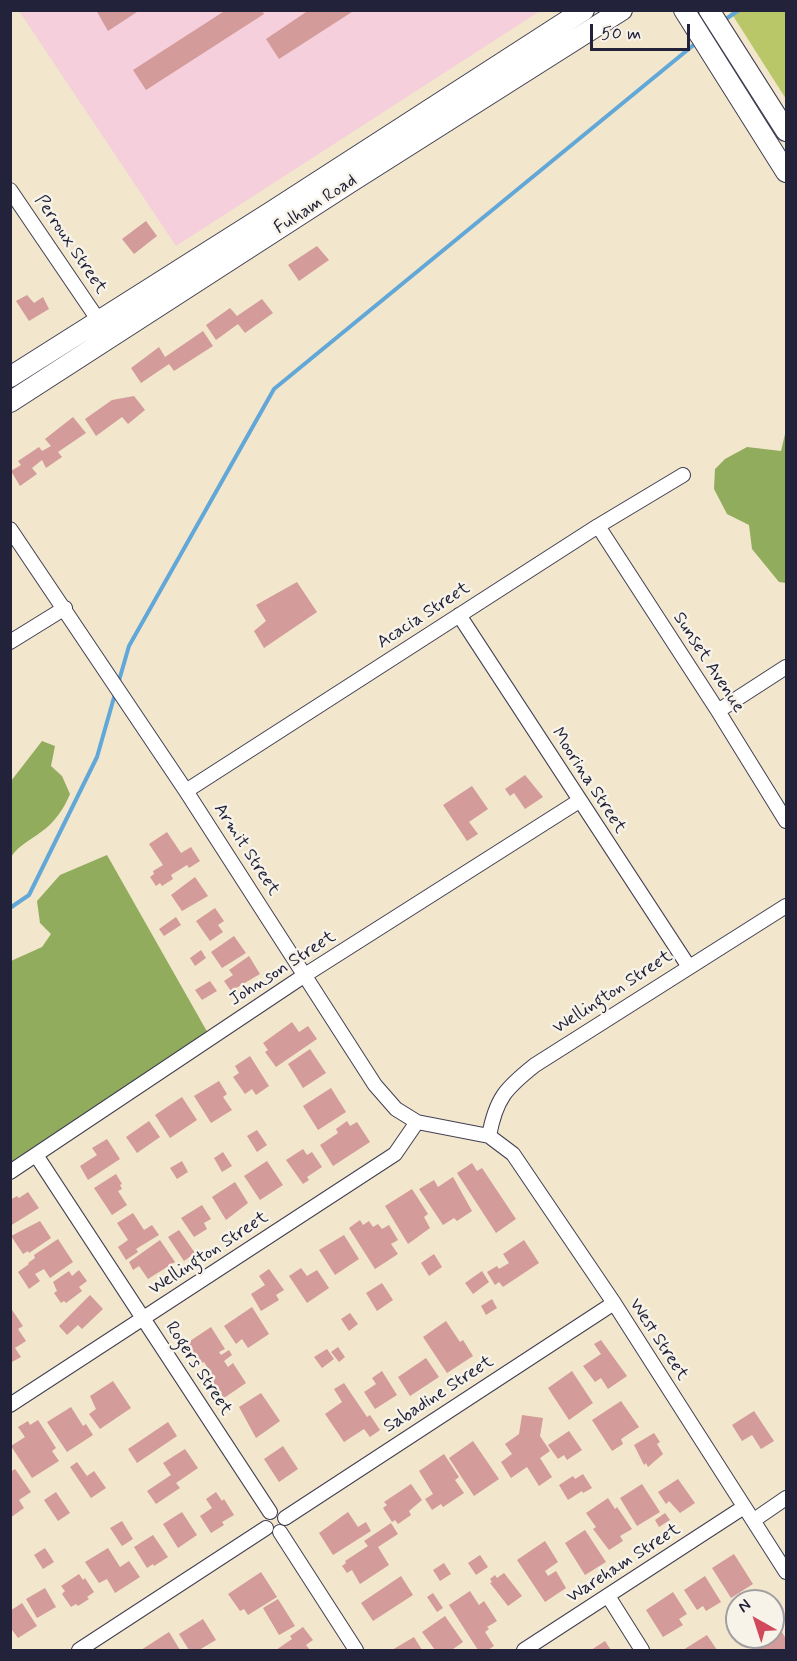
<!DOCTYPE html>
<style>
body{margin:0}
#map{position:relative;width:797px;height:1661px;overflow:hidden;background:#f2e6cc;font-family:Mynerve,sans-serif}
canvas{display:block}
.frame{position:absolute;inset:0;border:12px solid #22223b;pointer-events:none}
.north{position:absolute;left:725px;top:1589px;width:60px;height:60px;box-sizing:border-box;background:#f7f3e8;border:2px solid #a29fa3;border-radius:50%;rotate:321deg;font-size:16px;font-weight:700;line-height:24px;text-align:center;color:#22223b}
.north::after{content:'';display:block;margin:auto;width:21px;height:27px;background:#d1495b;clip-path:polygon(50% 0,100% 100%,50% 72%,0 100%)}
.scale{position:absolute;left:590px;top:24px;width:100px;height:27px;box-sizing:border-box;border:3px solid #22223b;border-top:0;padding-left:8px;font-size:18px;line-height:21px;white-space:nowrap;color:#22223b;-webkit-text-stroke:4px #f7f3e8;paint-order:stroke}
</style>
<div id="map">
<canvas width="797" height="1661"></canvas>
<div class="frame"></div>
<div class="north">N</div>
<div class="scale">50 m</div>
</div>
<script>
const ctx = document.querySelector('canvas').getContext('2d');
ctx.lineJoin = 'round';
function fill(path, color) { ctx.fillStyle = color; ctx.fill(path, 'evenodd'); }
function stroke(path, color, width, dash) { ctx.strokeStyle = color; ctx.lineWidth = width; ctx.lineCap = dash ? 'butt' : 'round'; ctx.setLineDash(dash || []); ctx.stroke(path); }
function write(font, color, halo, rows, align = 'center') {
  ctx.font = font + ' Mynerve,sans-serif'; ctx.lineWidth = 5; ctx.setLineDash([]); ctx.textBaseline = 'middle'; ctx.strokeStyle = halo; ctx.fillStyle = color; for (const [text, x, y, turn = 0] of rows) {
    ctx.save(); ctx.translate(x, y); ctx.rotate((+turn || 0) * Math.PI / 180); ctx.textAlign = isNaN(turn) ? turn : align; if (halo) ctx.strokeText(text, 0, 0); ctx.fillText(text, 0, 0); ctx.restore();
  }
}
fill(new Path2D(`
 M19 11H540L176 246Z`), '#f5cfdb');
fill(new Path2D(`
 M730 11H786V99Z`), '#b9c769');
fill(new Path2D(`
 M786 430V583L779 582 752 549 749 525 727 514 714 489 715 469 725 459 747 447 781 451Z
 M42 741 55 746 51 766 62 776 70 794C64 809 54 823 41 832 29 841 19 845 11 857V781Z
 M107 855 209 1035 11 1164V961L42 947 51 934 40 923 37 901 60 875Z`), '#92ac5d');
stroke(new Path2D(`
 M723 21 739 10
 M118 684 129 646 274 389 696 43
 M10 908 29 895 97 757 115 694`), '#61a7d7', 4);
fill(new Path2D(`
 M96 10H140L108 31Z
 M226 10H262L264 14 146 90 133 70Z
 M309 10H355L279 59 266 39Z
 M146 221 157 236 134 254 122 239Z
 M317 246 329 260 299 281 288 265Z
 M27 295 34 303 43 297 49 309 29 321 16 301Z
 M262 299 273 313 245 333 238 324 216 340 206 325 230 308 237 316Z
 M203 331 213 346 174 371 169 364 141 383 131 368 159 347 165 357Z
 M134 396 145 410 128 424 122 417 96 436 85 419 112 400Z
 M73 417 86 433 58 452 62 457 46 468 42 460 32 468 37 474 20 486 11 471 21 465 18 461 39 447 42 451 51 446 45 439Z
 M297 582 317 612 264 648 254 631 266 621 256 605Z
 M525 775 543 797 525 809 514 793 510 796 505 789Z
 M472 786 488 809 469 822 478 834 467 841 443 805Z
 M167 832 181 853 191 847 200 861 189 868 187 865 171 875 173 879 162 886 160 883 156 886 150 877 154 874 153 871 163 865 149 844Z
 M195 877 208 896 182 911 171 895Z
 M215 908 224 921 218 925 223 932 210 941 196 921Z
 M176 917 181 925 164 936 159 929Z
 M234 936 246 953 222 968 211 952Z
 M201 950 206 958 195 966 190 958Z
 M249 956 260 974 231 991 224 981 233 975 229 970Z
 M210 981 217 991 202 1000 195 990Z
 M292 1022 299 1032 308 1026 317 1039 276 1067 265 1052 268 1050 263 1043Z
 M310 1049 326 1073 303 1088 288 1064Z
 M250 1056 269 1086 256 1095 252 1089 245 1094 233 1077 239 1073 235 1066Z
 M219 1081 227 1094 223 1097 232 1110 211 1123 194 1096Z
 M331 1088 346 1112 318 1130 303 1106Z
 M182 1097 197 1120 170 1138 155 1115Z
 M149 1121 160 1137 137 1153 126 1137Z
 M347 1121 350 1126 357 1122 370 1142 333 1166 320 1145 338 1133 336 1129Z
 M257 1130 267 1145 257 1152 247 1136Z
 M107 1139 120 1159 88 1180 80 1166 97 1155 92 1148Z
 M303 1149 307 1155 312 1152 322 1167 307 1177 309 1180 303 1184 286 1160Z
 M223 1152 232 1166 222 1172 214 1158Z
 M182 1161 188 1172 177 1179 170 1168Z
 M267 1161 283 1185 260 1200 244 1176Z
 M472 1163 477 1171 482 1168 516 1219 496 1233 457 1173Z
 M116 1174 122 1184 120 1185 122 1189 118 1191 127 1205 112 1215 94 1188Z
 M453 1177 472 1211 457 1221 454 1218 443 1225 419 1189 434 1180 438 1187Z
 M235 1182 248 1203 226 1220 212 1197Z
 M412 1189 428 1214 424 1217 430 1228 408 1244 385 1206Z
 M28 1192 39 1208 10 1226V1200L17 1196 19 1198Z
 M202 1205 211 1219 204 1223 207 1229 194 1237 181 1218Z
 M133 1213 144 1230 152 1225 159 1235 136 1249 138 1252 126 1260 118 1247 128 1240 117 1223Z
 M360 1220 363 1225 369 1221 373 1227 378 1224 382 1229 389 1225 398 1240 391 1244 398 1254 375 1269 349 1228Z
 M40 1221 51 1238 29 1253 28 1251 23 1254 11 1236Z
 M179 1230 195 1253 184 1261 168 1237Z
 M344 1235 359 1259 335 1275 319 1250Z
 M58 1239 73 1262 50 1278 44 1269 35 1274 40 1281 29 1289 18 1272 29 1264 28 1263 35 1258 34 1255Z
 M160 1240 175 1262 148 1279 139 1266 133 1270 129 1262Z
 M524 1240 539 1263 503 1287 499 1282 495 1285 487 1272 497 1266 499 1269 509 1263 503 1254Z
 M434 1254 442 1267 429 1276 421 1263Z
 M301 1268 307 1276 317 1270 329 1288 307 1303 289 1276Z
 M269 1269 284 1290 276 1295 279 1300 261 1311 251 1294 265 1285 259 1276Z
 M79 1270 87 1281 79 1287 82 1291 66 1303 64 1301 61 1303 54 1293 57 1291 53 1282 69 1271 72 1276Z
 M482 1271 489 1282 473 1294 465 1283Z
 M382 1283 393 1300 377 1311 366 1293Z
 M90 1295 103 1309 82 1329 78 1325 67 1335 59 1326Z
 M492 1299 497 1308 486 1315 481 1306Z
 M10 1307 23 1326 18 1329 26 1341 15 1348 21 1357 10 1363Z
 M252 1307 269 1334 248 1348 242 1339 236 1344 224 1326Z
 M350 1313 358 1324 349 1331 341 1319Z
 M446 1321 460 1342 463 1340 473 1356 447 1373 423 1337Z
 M211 1327 225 1349 219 1352 221 1355 229 1350 232 1355 224 1361 228 1367 233 1363 246 1383 224 1398 210 1378 213 1376 204 1362 201 1363 187 1343Z
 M601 1340 627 1376 608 1389 601 1378 595 1382 583 1366 601 1354 594 1344Z
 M338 1347 345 1357 339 1362 331 1352Z
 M327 1349 334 1359 322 1368 314 1357Z
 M426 1358 439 1377 410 1396 398 1377Z
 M382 1371 397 1395 375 1409 364 1392 376 1384 372 1378Z
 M572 1371 593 1403 569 1420 548 1388Z
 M113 1381 131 1408 100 1429 89 1414 96 1409 90 1396Z
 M344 1383 367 1417 370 1415 380 1430 370 1437 364 1429 344 1442 325 1414 342 1402 334 1389Z
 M261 1393 280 1421 256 1438 239 1407Z
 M621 1401 639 1427 621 1439 623 1444 612 1451 592 1420Z
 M71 1407 83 1426 86 1424 93 1435 67 1452 47 1422Z
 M754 1411 774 1441 761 1449 752 1435 742 1441 732 1425Z
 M522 1415 543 1418 540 1436 550 1451 540 1458 552 1477 539 1486 527 1467 511 1478 501 1462 512 1454 505 1444 519 1434Z
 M38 1420 56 1448 52 1451 59 1461 32 1478 11 1446 25 1437 18 1427 28 1421 30 1425Z
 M168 1422 177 1436 137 1463 128 1449Z
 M569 1431 582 1450 567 1460 564 1455 558 1459 548 1445Z
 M654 1433 660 1442 657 1444 663 1454 648 1467 646 1463 644 1465 634 1445Z
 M473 1441 499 1479 474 1496 449 1458Z
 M283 1446 298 1469 279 1482 264 1459Z
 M185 1449 198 1468 176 1483 180 1488 156 1504 147 1491 171 1475 163 1463Z
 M444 1454 459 1477 455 1480 464 1493 443 1507 441 1504 432 1510 425 1499 433 1494 419 1471Z
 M77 1462 87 1476 94 1471 106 1488 91 1498 70 1467Z
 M15 1469 31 1492 19 1500 24 1508 10 1518V1472Z
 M583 1474 592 1488 583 1493 582 1491 568 1500 559 1485 573 1476 575 1479Z
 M678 1479 695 1503 680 1513 669 1501 666 1504 658 1492Z
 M411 1484 422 1500 409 1511 411 1515 398 1524 395 1520 392 1522 383 1508 387 1505 384 1502Z
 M642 1484 660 1512 637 1526 620 1498Z
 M56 1492 70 1513 58 1521 44 1500Z
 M216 1492 222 1501 224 1499 234 1515 222 1522 224 1525 211 1533 200 1516 212 1508 206 1499Z
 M608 1498 615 1509 617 1507 632 1529 620 1536 623 1541 609 1550 593 1529 596 1527 586 1513Z
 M182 1512 197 1535 178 1548 163 1524Z
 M348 1512 358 1527 366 1522 371 1531 333 1555 319 1533Z
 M665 1513 670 1520 659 1527 655 1520Z
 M122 1521 133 1539 122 1546 110 1528Z
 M391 1523 398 1534 378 1547 389 1565 360 1584 352 1570 347 1573 342 1566 346 1563 345 1561 368 1546 364 1541Z
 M585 1530 606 1562 585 1575 565 1543Z
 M153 1535 168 1557 154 1566 153 1564 147 1568 134 1547Z
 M545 1541 558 1562 545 1571 548 1576 556 1571 566 1588 545 1602 517 1560Z
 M45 1548 54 1562 43 1569 34 1555Z
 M108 1548 120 1567 129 1561 140 1577 115 1593 107 1579 99 1583 85 1562Z
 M734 1554 753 1584 731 1598 712 1568Z
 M480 1555 488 1567 476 1575 468 1563Z
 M444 1563 451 1574 440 1581 433 1570Z
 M261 1572 277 1597 248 1615 244 1609 240 1611 228 1594Z
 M504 1573 522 1596 508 1606 490 1583 492 1582 490 1579 495 1575 497 1578Z
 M79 1574 83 1580 85 1578 94 1592 87 1597 89 1599 78 1606 76 1604 71 1607 62 1594 65 1591 61 1586Z
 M401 1576 413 1595 373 1621 361 1603Z
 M705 1576 721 1602 706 1611 703 1606 697 1610 684 1590Z
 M45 1588 56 1607 37 1618 26 1599Z
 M470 1591 479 1605 484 1601 497 1621 487 1627 489 1629 485 1632 494 1646 488 1650H478L449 1605Z
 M673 1592 687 1614 679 1619 683 1625 663 1637 646 1610Z
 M433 1593 443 1608 437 1612 427 1597Z
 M278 1599 295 1626 279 1635 263 1608Z
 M22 1603 37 1626 18 1638 10 1627V1611Z
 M445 1616 463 1642 453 1649 454 1650H435L422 1632Z
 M203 1619 216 1640 199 1650H189L179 1634Z
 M303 1627 313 1640 306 1645 310 1650H276L292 1639 290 1636Z
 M169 1632 180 1650H141Z
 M782 1632 786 1639V1650H758L757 1649Z
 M707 1635 717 1650H683Z
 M414 1637 422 1650H392Z
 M605 1641 611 1650H591Z`), '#d39b99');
const street = new Path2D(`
 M10 190 99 321
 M598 526 718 711 786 821
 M10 529 186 791 375 1085 396 1109 417 1122 489 1136 513 1154 614 1303 786 1572
 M459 615 689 967
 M10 642 65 608
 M718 711 786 667
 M186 791 598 526 683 475
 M489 1136C496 1098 506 1088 535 1065L786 906
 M36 1155 270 1512
 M10 1172 305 975 579 801
 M10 1405 395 1154 417 1122
 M285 1518 614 1303
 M754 1520 786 1498
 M280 1532 356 1650
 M608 1596 642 1650
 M79 1650 266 1528
 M524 1650 744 1507`);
const secondary = new Path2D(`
 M684 10 786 172
 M709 10 786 131
 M10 377 271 212 584 10
 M10 402 349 183 622 10`);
stroke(street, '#413f51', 16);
stroke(secondary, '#413f51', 22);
stroke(street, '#fff', 14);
stroke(secondary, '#fff', 20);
write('18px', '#22223b', '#f7f3e8', [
 ["Fulham Road",316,205,-33],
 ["Perroux Street",70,245,56],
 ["Acacia Street",424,616,-33],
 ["Sunset Avenue",708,663,57],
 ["Moorina Street",588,781,57],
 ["Armit Street",246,850,57],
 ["Johnson Street",283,969,-33],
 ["Wellington Street",613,993,-33],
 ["Wellington Street",209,1254,-33],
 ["West Street",658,1340,57],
 ["Rogers Street",198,1369,57],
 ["Sabadine Street",439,1395,-33],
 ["Wareham Street",624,1564,-33]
]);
</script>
